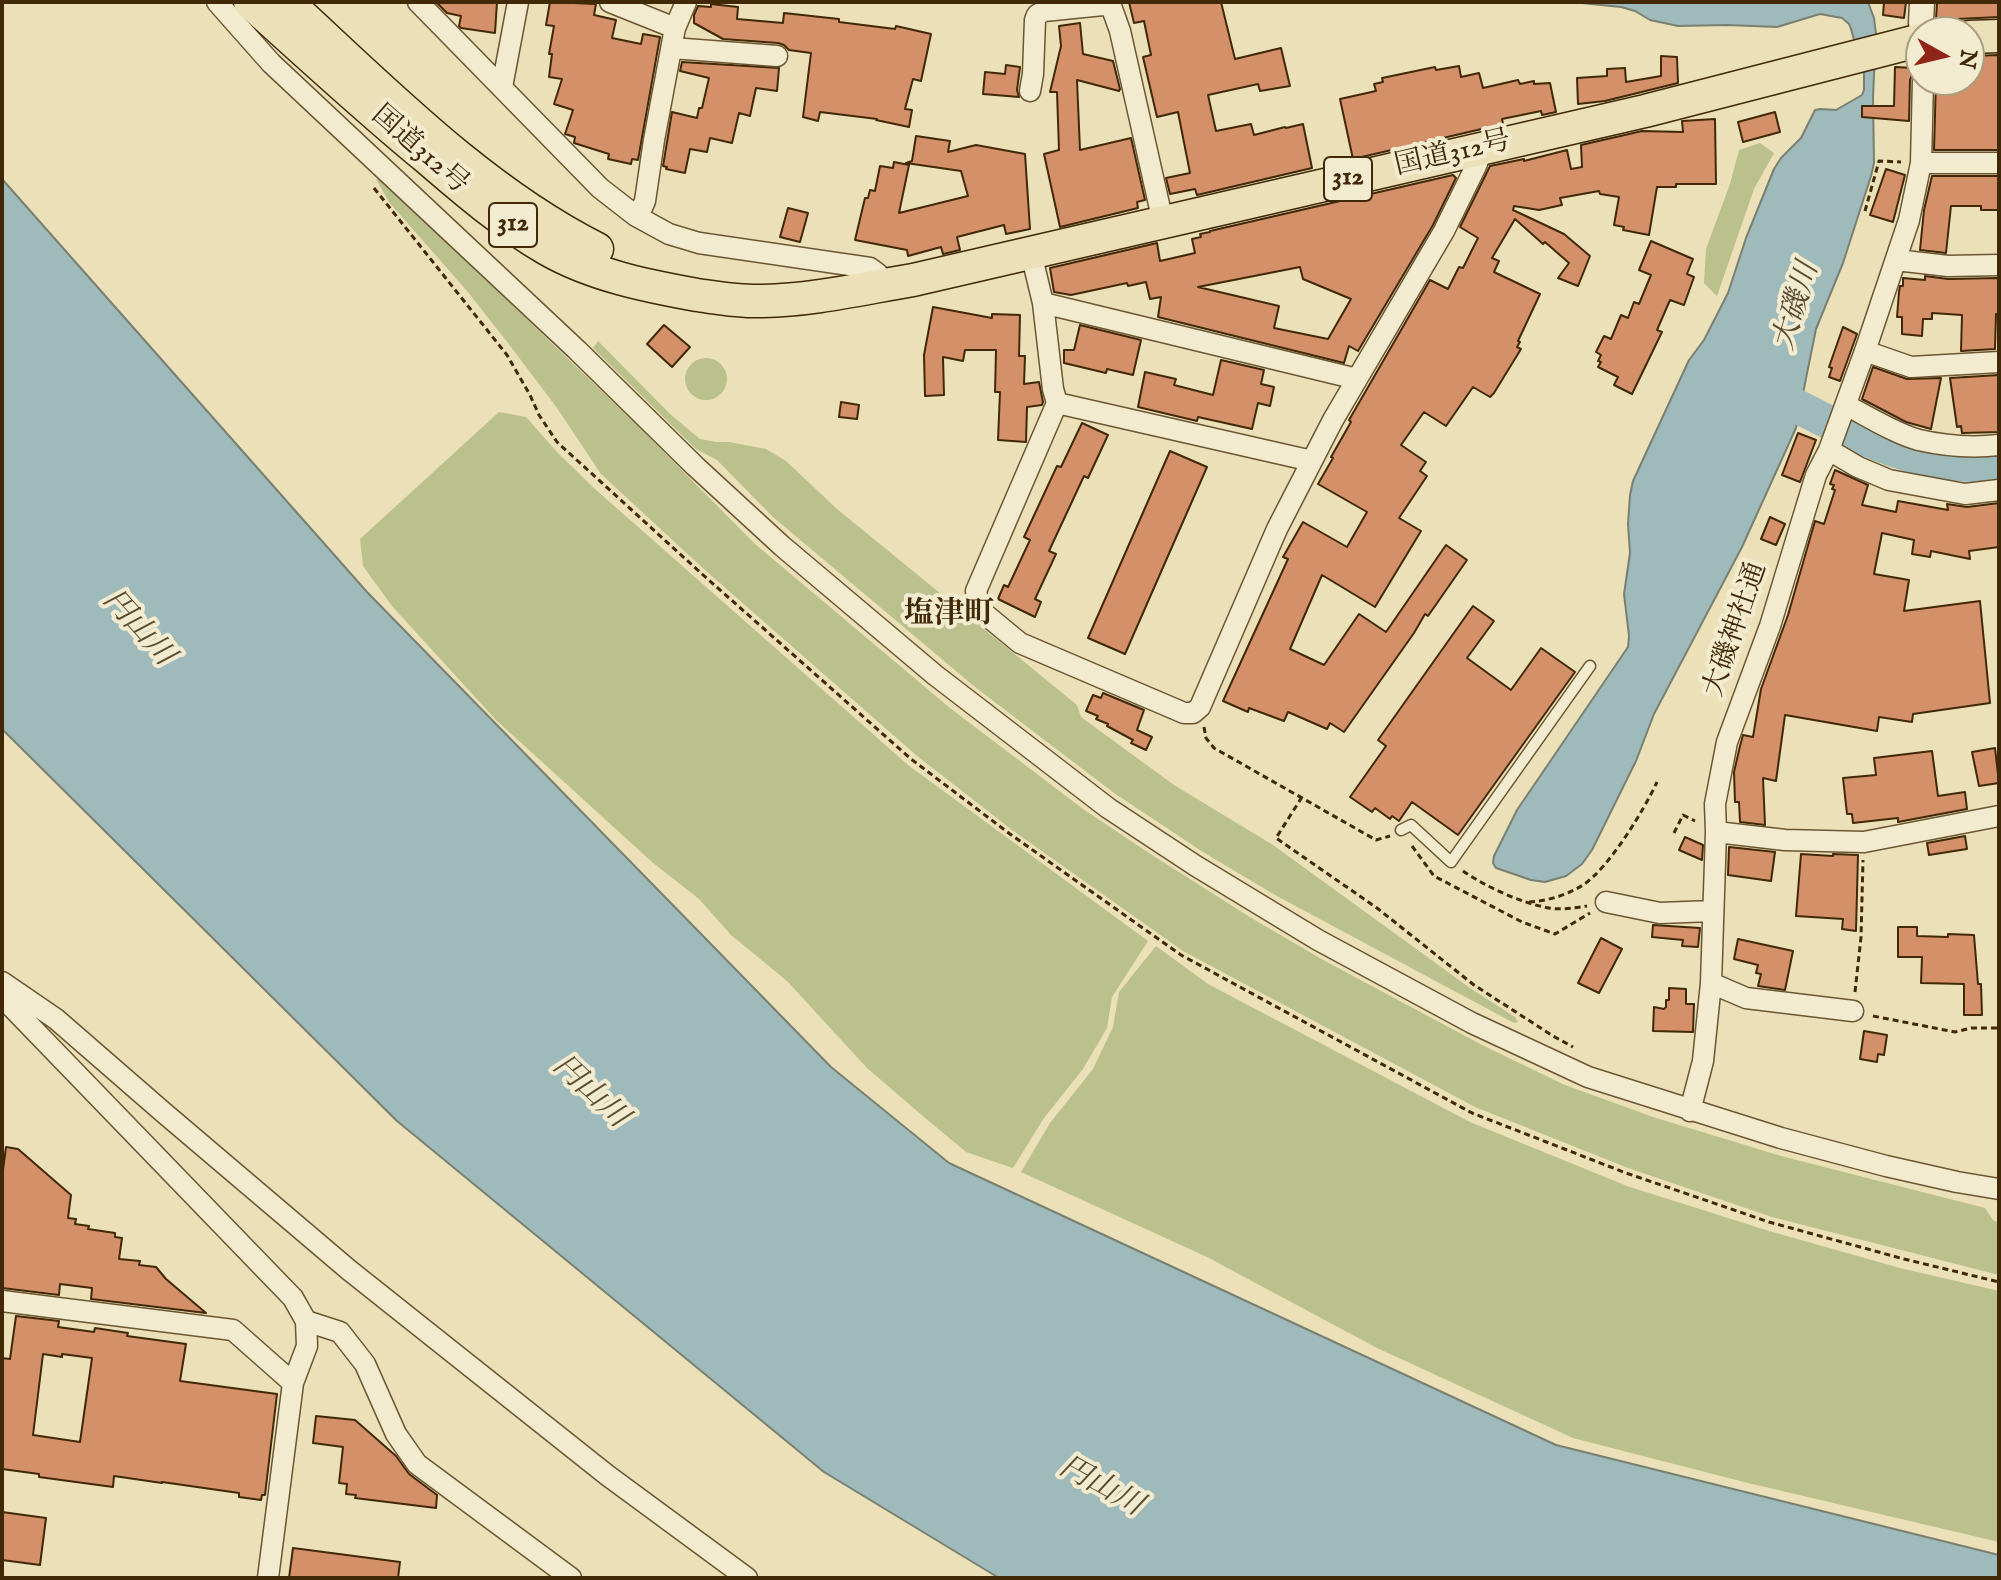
<!DOCTYPE html>
<meta charset="utf-8">
<style>
body{margin:0}
#map{position:relative;width:2001px;height:1580px;overflow:hidden;background:#ebe0b7;font-family:"IM FELL English",serif}
canvas{display:block}
.frame{position:absolute;inset:0;border:4px solid #412806;pointer-events:none}
.north{position:absolute;left:1905px;top:16px;width:80px;height:80px;box-sizing:border-box;background:#f2ebd0;border:2px solid #ab9d7f;border-radius:50%;rotate:98deg;font-size:22px;font-weight:700;line-height:32px;text-align:center;color:#412806}
.north::after{content:'';display:block;margin:auto;width:28px;height:36px;background:#8f2418;clip-path:polygon(50% 0,100% 100%,50% 72%,0 100%)}
</style>
<div id="map">
<canvas width="2001" height="1580"></canvas>
<div class="frame"></div>
<div class="north">N</div>
</div>
<script>
const ctx = document.querySelector('canvas').getContext('2d');
ctx.lineJoin = 'round';
function fill(path, color) { ctx.fillStyle = color; ctx.fill(path, 'evenodd'); }
function stroke(path, color, width, dash) { ctx.strokeStyle = color; ctx.lineWidth = width; ctx.lineCap = dash ? 'butt' : 'round'; ctx.setLineDash(dash || []); ctx.stroke(path); }
function write(font, color, halo, rows, align = 'center') {
  ctx.font = font + ' "IM FELL English","Noto Serif JP",serif'; ctx.lineWidth = 8; ctx.setLineDash([]); ctx.textBaseline = 'middle'; ctx.strokeStyle = halo; ctx.fillStyle = color; for (const [text, x, y, turn = 0] of rows) {
    ctx.save(); ctx.translate(x, y); ctx.rotate((+turn || 0) * Math.PI / 180); ctx.textAlign = isNaN(turn) ? turn : align; if (halo) ctx.strokeText(text, 0, 0); ctx.fillText(text, 0, 0); ctx.restore();
  }
}
fill(new Path2D(`
 M1760 143 1774 153 1754 189 1717 296 1704 283 1706 249 1730 184 1739 150Z
 M376 179 383 181 639 427 755 544 950 708 1083 809 1152 855 1253 919 1325 961 1484 1046 1565 1085 1653 1117 1781 1156 1985 1208 1993 1220 1999 1223V1275L1772 1217 1628 1168 1475 1107 1183 951 1012 830 916 755 705 570 601 474 557 408 508 343 467 291 389 202Z
 M598 341 669 413 700 439 717 442H729L766 449 786 461 837 509 1077 705 1081 717 1174 785 1273 845 1470 988 1515 1017 1518 1022 1514 1023 1275 895 1203 852 1114 793 975 687 773 517 717 460 696 449 593 348Z
 M685 379a21 21 0 1 1 42 0a21 21 0 1 1-42 0Z
 M499 412 526 417 557 452 595 489 908 765 1148 941 1112 997 1107 1028 1083 1069 1044 1118 1013 1168 966 1152 924 1117 867 1068 787 981 731 935 699 899 652 862 496 720 392 606 363 566 360 539Z
 M1156 946 1208 984 1470 1122 1627 1186 1769 1231 1900 1268 1999 1291V1542L1744 1482 1573 1438 1377 1348 1207 1257 1021 1172 1050 1123 1093 1069 1113 1027 1119 992Z`), '#bac18c');
const water = new Path2D(`
 M1572 2H1868L1874 18 1876 34 1873 97 1874 163 1871 176 1843 263 1816 329 1796 428 1742 547 1654 714 1636 761 1592 850 1582 864 1566 876 1545 882 1531 880 1496 868 1493 863 1494 856 1517 810 1628 647 1629 636 1624 594 1630 553 1628 524 1630 495 1633 481 1689 360 1704 340 1728 293 1746 238 1774 169 1781 158 1801 138 1815 110 1820 109 1836 110 1862 95 1864 90V74L1851 29 1849 24 1842 18 1820 14 1777 27 1727 25 1678 26 1650 20 1635 11 1621 7Z
 M2 179 367 592 831 1067 949 1163 1556 1445 1999 1555V1578H999L824 1472 397 1121 2 729Z`);
fill(water, '#9ebaba');
stroke(water, '#798072', 2);
stroke(new Path2D(`
 M1782 370 1783 399C1851 434 1920 472 1999 464`), '#9ebaba', 34);
const building = new Path2D(`
 M436 2H497L495 33 461 28 459 26 461 16 447 13Z
 M550 2 596 4 594 15 616 20 612 38 641 44 643 34 660 37 638 160 632 159 631 164 608 159 609 154 574 143 575 137 565 134 573 110 554 104 562 79 549 77 552 54H549L554 26 546 25Z
 M1129 2H1221L1235 59 1281 48 1290 86 1260 91 1258 84 1208 95 1216 131 1251 124 1254 135 1285 127 1286 128 1303 124 1312 168 1197 195 1195 189 1170 194 1166 178 1190 173 1178 112 1157 117 1143 57 1151 55 1144 21 1134 23Z
 M1884 2H1906L1904 18 1883 15Z
 M1937 2H1999V17L1936 20Z
 M711 4 738 7 737 19 783 23 784 13 839 19V22L895 29 896 26 931 34 921 81 913 79 905 109 912 110 909 127 876 120 877 119 820 112 818 121 803 117 811 53 789 50 784 45 778 43 723 39 694 23V15L698 6 711 7Z
 M1080 23 1083 54 1113 61 1120 89 1119 91 1077 80 1080 150 1131 138 1145 200 1137 202 1138 208 1060 227 1044 154 1059 150 1057 92H1050L1061 46 1059 26Z
 M1999 55V150H1934L1936 80H1969V56Z
 M1661 56 1677 57 1678 83 1605 101 1578 104 1577 78 1607 76V69L1625 68 1626 82 1661 76Z
 M682 62 779 68 777 91 756 88 750 116 739 113 732 143 710 138 707 152 690 149 685 173 666 169 667 167 663 166 672 112 697 118 699 108H702L709 78 680 71Z
 M1006 65 1020 67 1017 90 1019 97 983 94 985 72 1005 74Z
 M1459 66 1461 77 1479 73 1483 88 1518 80 1520 84 1534 81V84L1550 83 1556 112 1542 115 1541 111 1502 119 1503 124 1353 159 1340 99 1376 91 1374 84 1383 82 1382 78 1435 67 1436 70Z
 M1895 67 1914 68 1910 80 1909 121 1862 117V106H1894Z
 M1775 112 1780 132 1743 142 1738 122Z
 M1715 119 1716 184H1676V187H1657L1649 235 1623 230 1624 227 1614 225 1619 197 1600 194 1599 191 1560 198 1562 205 1539 210 1514 206 1513 210 1564 234 1590 256 1578 286 1558 278 1569 263 1545 242 1543 244 1515 219 1492 258 1499 261 1494 272 1540 294 1518 341 1520 342 1517 347 1521 349 1494 393 1490 397 1473 387 1446 426 1424 412 1401 445 1426 462 1420 471 1427 476 1399 518 1421 531 1375 607 1322 575 1290 649 1324 665 1359 614 1386 632 1446 545 1467 560 1428 616 1425 614 1414 633 1344 732 1330 723 1327 729 1288 712 1284 721 1249 708 1248 712 1223 701 1288 559 1283 557 1303 522 1347 547 1367 512 1318 484 1333 458 1331 457 1351 422 1349 420 1430 280 1448 289 1459 267 1463 268 1478 238 1460 227 1490 166 1524 159V161L1567 150 1571 169 1582 167 1581 145 1642 131 1683 132 1682 121Z
 M916 136 950 141 948 152 976 145 1025 154 1030 229 1006 234 1004 225 957 237 960 250 943 254 941 247 908 256 907 250 855 240 865 198H868L870 190 875 191 880 166 893 168 894 162 909 165 899 213 968 196 961 171 906 163 912 161Z
 M1886 169 1905 175 1893 222 1870 215Z
 M1453 175 1456 178 1433 225 1358 351 1349 346 1344 363 1158 317 1161 297 1150 299 1146 282 1128 286 1127 283 1071 295 1054 292 1050 268 1157 243 1160 261 1195 253 1192 239 1201 237 1200 234 1210 232V231ZM1300 267 1303 279 1351 299 1328 339 1274 328 1279 306 1198 287Z
 M1932 176H1998V210H1981V206H1951L1946 253 1920 250 1924 210Z
 M788 208 808 213 800 242 780 237Z
 M1651 241 1693 259 1687 274 1694 277 1684 305 1670 300 1657 330 1662 332 1632 394 1614 385 1618 377 1598 367 1601 362 1598 361 1601 355 1596 352 1604 336 1611 339 1621 315 1628 318 1634 302 1639 304 1651 275 1639 270Z
 M1925 276 1948 279 1999 278V314H1996L1995 349 1961 351 1962 315 1932 313V319H1923L1922 336 1902 334V317H1897L1899 292 1900 286H1903V278L1925 280Z
 M933 307 992 318V314L1020 315 1019 356H1025L1024 384 1039 382 1043 402 1042 405 1027 407 1026 442 998 440 1000 392H995L996 350H965L963 361 943 357 944 395 925 396 924 355Z
 M664 325 690 347 672 367 647 344Z
 M1080 325 1141 340 1133 375 1107 369 1106 373 1064 363V350H1074Z
 M1843 327 1857 334 1840 381 1829 377 1832 368 1829 367Z
 M1221 360 1264 370 1261 384 1274 387 1270 406 1258 403 1252 429 1198 417 1197 421 1138 407 1145 372 1176 379 1174 385 1213 395Z
 M1873 367 1907 379 1941 378 1931 429 1906 422 1862 399Z
 M1999 375V432L1962 433 1961 426 1957 427 1950 378Z
 M841 402 859 405 857 419 839 417Z
 M1082 423 1108 435 1088 478 1084 476 1049 551 1056 554 1035 599 1041 602 1035 617 998 599 1004 585 1008 587 1030 540 1024 537 1057 466 1061 467Z
 M1798 433 1816 440 1800 482 1782 475Z
 M1170 451 1207 467 1125 654 1088 638Z
 M1835 470 1868 485 1862 505 1896 512 1898 501 1948 510 1947 504 1967 507 1999 503V547L1969 551 1970 559 1931 551 1930 557 1912 554 1914 540 1882 533 1874 574 1909 580 1904 611 1980 601 1990 703 1913 714 1912 722 1879 717 1877 731 1785 715 1776 781 1763 778 1765 825 1740 822 1739 802H1735L1734 772 1740 746 1743 735 1753 737 1761 689 1788 615 1815 521 1824 524 1835 490 1832 489 1834 485 1830 484Z
 M1770 517 1785 524 1776 545 1761 539Z
 M1473 606 1494 621 1467 658 1511 690 1541 648 1575 672 1458 835 1412 802 1399 821 1392 816 1390 819 1375 808 1372 812 1350 797 1386 746 1378 740Z
 M1103 693 1144 710 1137 730 1152 737 1146 750 1131 743 1133 740 1107 726 1108 724 1096 719 1098 716 1086 711 1093 695 1101 698Z
 M1995 748 1999 783 1979 786 1972 752Z
 M1932 751 1938 796 1965 792 1967 809 1898 822V818L1853 823 1852 814H1847L1843 778 1876 775 1874 758Z
 M1965 836 1967 849 1929 855 1927 843Z
 M1685 837 1703 845 1702 860 1679 850Z
 M1729 847 1775 852 1771 881 1728 875Z
 M1801 854 1833 856V854L1858 855 1856 931 1842 929 1843 919 1796 916Z
 M1653 925 1700 928 1698 947 1682 946 1683 940 1652 937Z
 M1898 927H1917V936L1948 937V934L1974 935 1978 984H1981L1982 1015H1964V984L1921 983 1922 957H1898Z
 M1601 938 1622 949 1599 993 1578 983Z
 M1738 939 1793 951 1785 990 1758 986 1761 974 1756 973 1758 965 1734 959Z
 M1669 988 1686 989V1004H1694L1693 1032 1653 1031 1654 1007 1664 1009 1666 1007V1000H1669Z
 M1864 1031 1887 1035 1884 1055 1878 1054 1877 1062 1860 1059Z
 M6 1147 18 1149 71 1195 68 1218 76 1219 75 1224 89 1226 88 1229 115 1233V1237L122 1238 119 1259 140 1261 139 1265 156 1267 166 1279 206 1313 91 1299 92 1288 60 1284 59 1295 2 1288V1177Z
 M16 1316 59 1321 58 1327 94 1332 95 1328 128 1333 127 1336 186 1344 180 1381 277 1394 265 1495H262L261 1500 239 1497V1493L162 1482V1483L114 1476 113 1487 39 1477V1474L2 1469V1358L10 1359ZM43 1354 62 1357V1354L92 1358 80 1442 33 1435Z
 M316 1416 355 1420 396 1456 409 1474 437 1495 436 1508 355 1498 356 1495 346 1494 347 1484 339 1483 343 1447 313 1443Z
 M2 1512 46 1518 40 1565 2 1560Z
 M293 1548 400 1562 398 1578H289Z`);
fill(building, '#d39069');
stroke(building, '#412806', 2);
const service = new Path2D(`
 M1401 830 1411 825 1451 862 1590 666`);
const minor = new Path2D(`
 M217 2 271 63 577 350 695 466 782 546 935 675 1108 808 1196 866 1318 940 1472 1023 1588 1077 1781 1138 1886 1166 1957 1182 1999 1189
 M418 2 600 188 636 216
 M610 2 675 28
 M686 2 675 28 654 140 645 201 641 210 636 216 669 234 699 243 870 268 878 274 881 285
 M1110 3 1120 31 1163 222
 M672 48 777 56
 M502 87 518 2
 M1030 91 1033 74 1035 20 1037 15 1044 11 1103 5 1111 2
 M1921 163H1999
 M1031 253 1043 303 1053 389 1057 403 976 591 980 610 1020 643 1184 713H1193L1200 707 1277 529 1333 420 1444 231 1476 166 1479 158V149
 M1896 260 1948 266 1999 265
 M1043 303 1357 379
 M1865 351 1911 367 1999 362
 M1057 403 1312 461
 M1846 405C1867 416 1896 434 1919 440 1945 446 1972 448 1999 445
 M1829 450 1858 467 1889 480 1965 494 1999 490
 M1716 832 1785 840 1864 842 1999 816
 M1606 902 1660 913 1712 911
 M2 982 56 1019 163 1112 349 1270 607 1475 747 1578
 M1711 983 1746 998 1853 1011
 M2 997 293 1298 306 1321 307 1346 293 1383 268 1578
 M1690 1111 1703 1061 1711 983 1716 832 1715 804 1727 742 1770 626 1816 475 1829 450 1865 351 1909 220 1921 163 1923 80
 M2 1301 233 1330 293 1383
 M306 1321 340 1332 365 1364 396 1434 417 1464 571 1578`);
const tertiary = new Path2D(`
 M1922 2 1921 23 1923 32`);
const trunk = new Path2D(`
 M250 2C308 54 366 108 427 158 464 190 504 224 547 249 592 275 647 286 697 295 719 298 741 302 763 301 814 300 864 288 913 280L1645 111 1921 40
 M287 2C383 90 480 190 597 249
 M1969 37 1999 36`);
stroke(service, '#6c5632', 13);
stroke(minor, '#6c5632', 23);
stroke(tertiary, '#6c5632', 27);
stroke(trunk, '#412806', 35);
stroke(new Path2D(`
 M374 188 507 355 530 395 539 415 557 442 702 574 911 759 1010 834 1181 955 1472 1113 1626 1173 1769 1222 1904 1259 1999 1282
 M1865 211 1879 161 1901 162
 M1204 727 1206 738 1214 748 1376 840 1390 836
 M1302 797 1276 838 1377 908 1474 985 1553 1036 1573 1047
 M1674 833 1683 815 1695 821
 M1412 846 1434 876 1522 922 1555 934 1590 913
 M1463 871C1486 887 1521 903 1549 908 1562 910 1574 908 1587 906
 M1529 902C1548 901 1567 895 1583 885 1609 868 1644 810 1657 782
 M1855 992 1861 937 1863 860
 M1873 1016 1955 1032 1971 1028H1999`), '#412806', 3, [6, 4]);
stroke(service, '#f2ebd0', 10);
stroke(minor, '#f2ebd0', 20);
stroke(tertiary, '#f2ebd0', 24);
stroke(trunk, '#ebe0b7', 32);
for (const [x, y, w] of [
 [1348,179,48],
 [513,225,48]
]) { const box = new Path2D(); box.roundRect(x - w / 2, y - 22, w, 44, 6); ctx.fillStyle = '#f2ebd0'; ctx.fill(box); stroke(box, '#412806', 2); }
write('bold 26px', '#412806', null, [
 ["312",1348,179],
 ["312",513,225]
]);
write('28px', '#412806', '#f2ebd0', [
 ["国道312号",419,151,41],
 ["国道312号",1453,155,-13],
 ["大磯神社通",1737,630,-71]
]);
write('italic 30px', '#584c33', '#f2ebd0', [
 ["大磯川",1798,307,-73],
 ["円山川",137,629,48],
 ["円山川",589,1093,43],
 ["円山川",1100,1488,29]
]);
write('bold 30px', '#412806', '#f2ebd0', [
 ["塩津町",949,616]
]);
</script>
